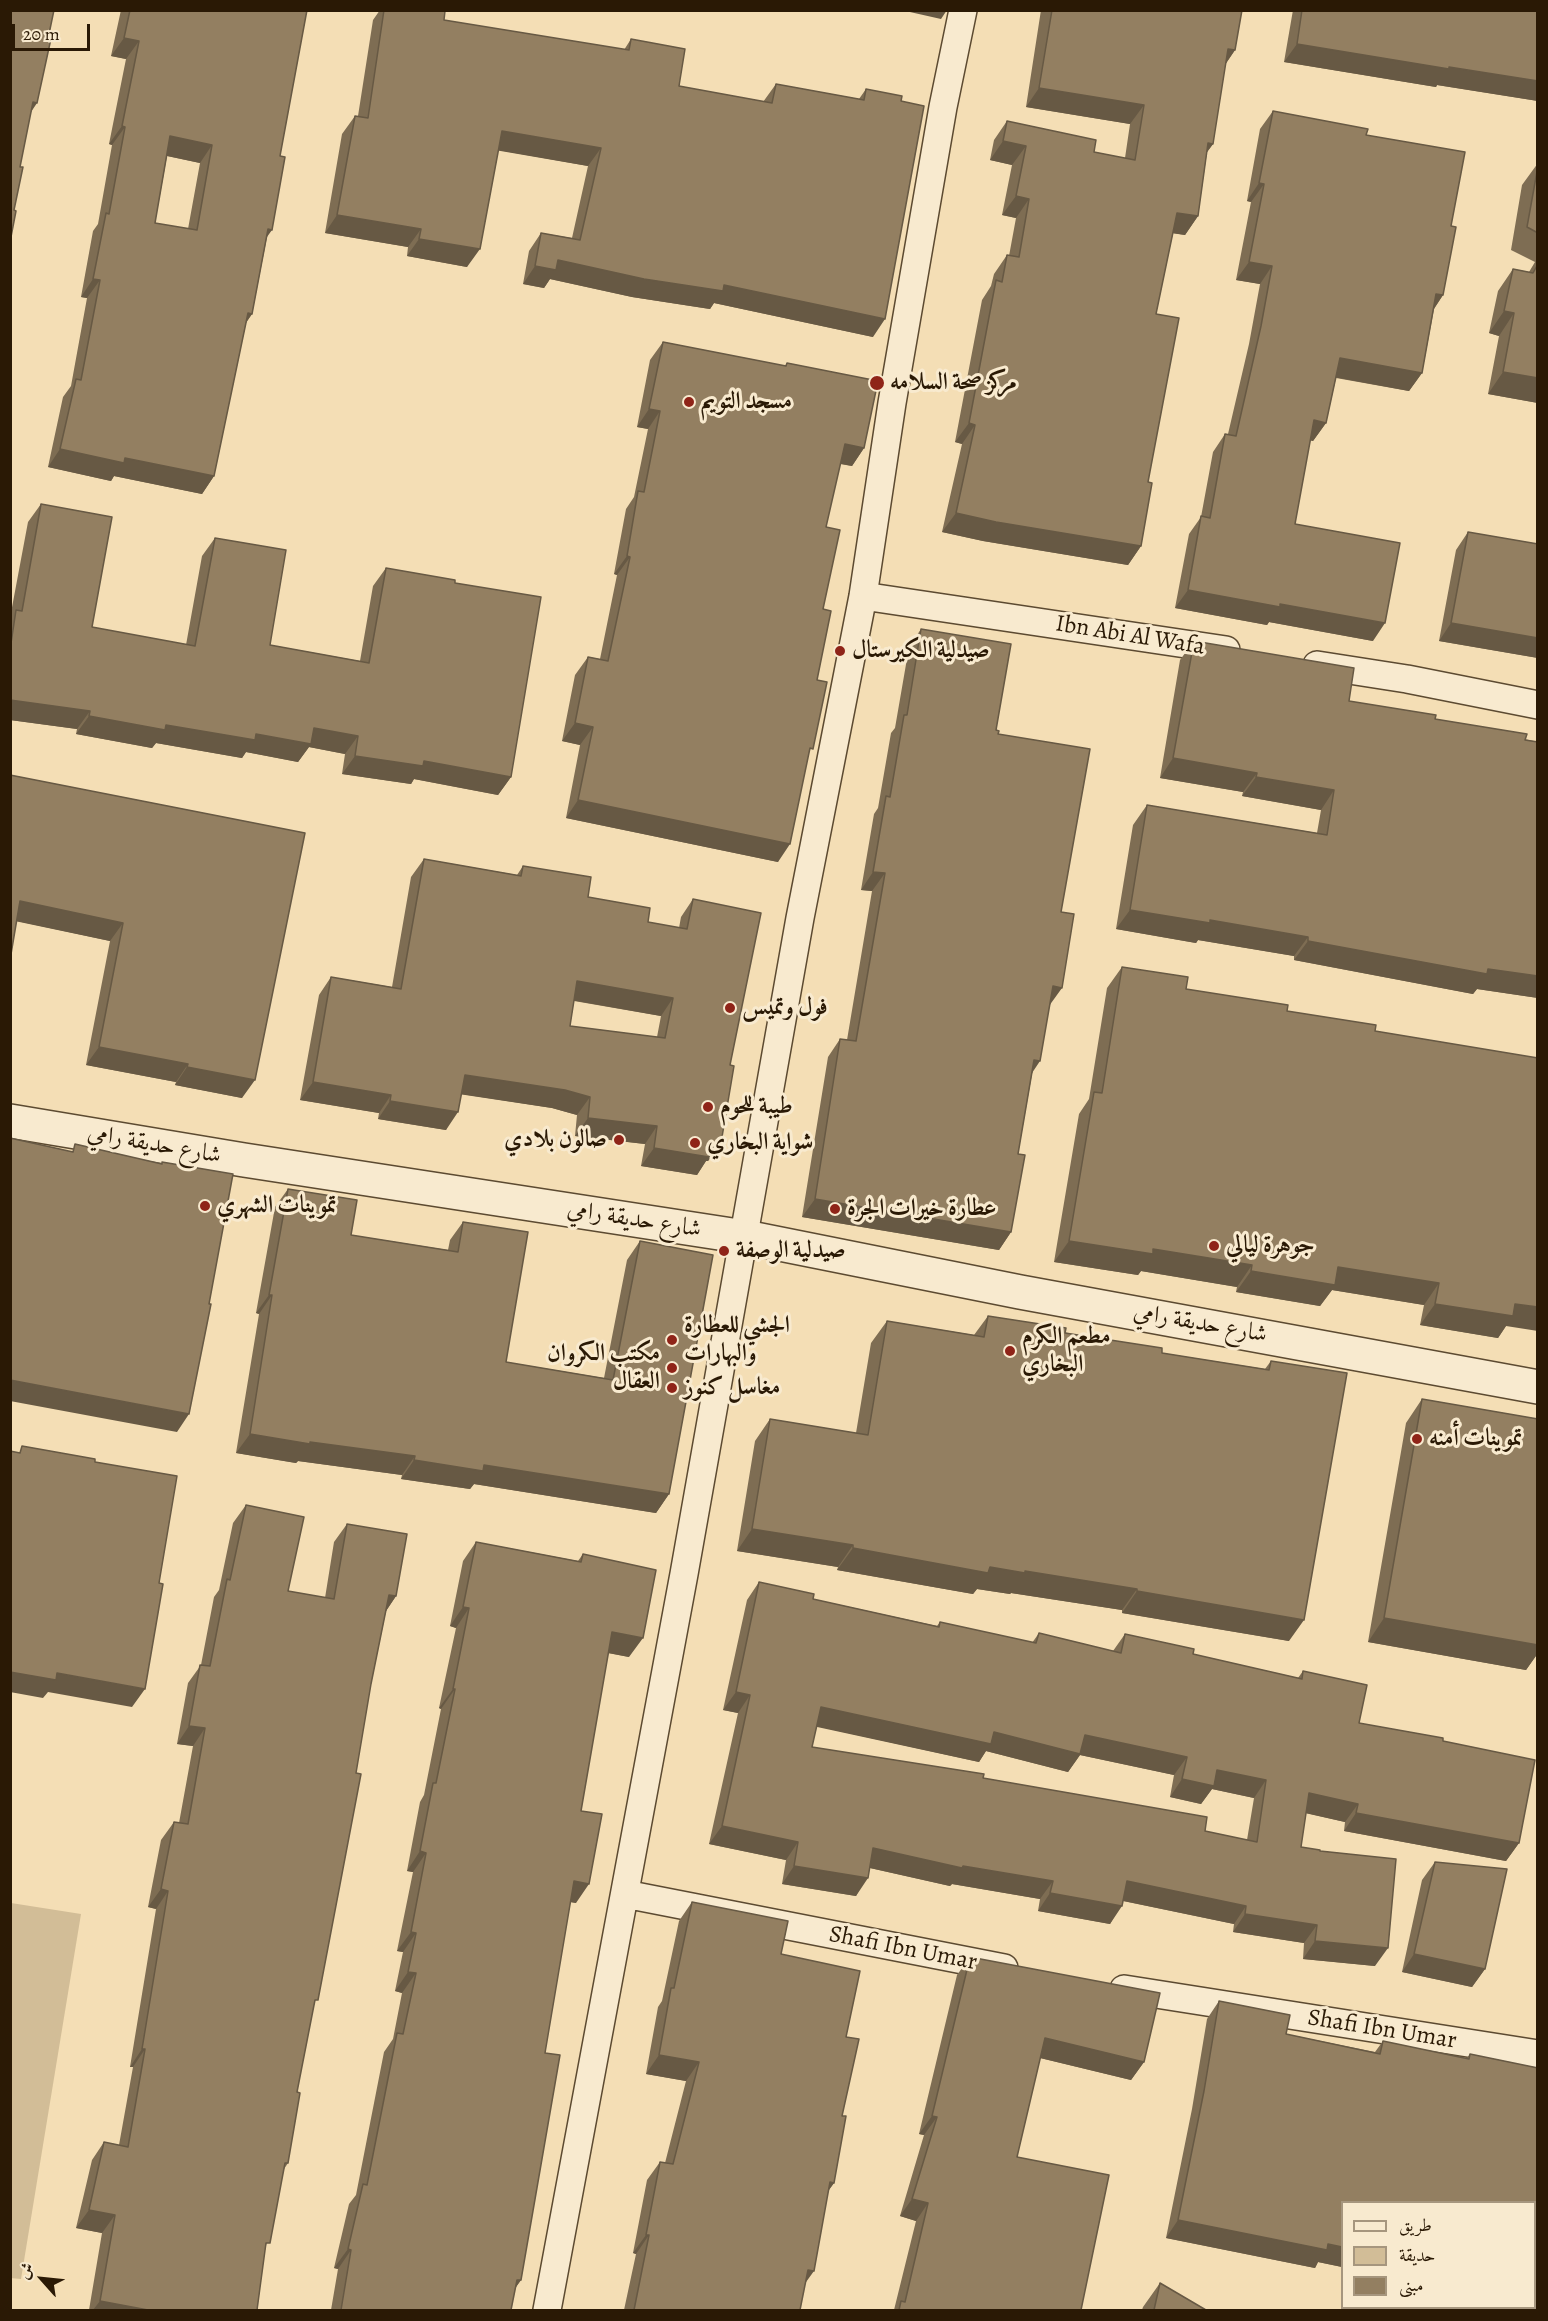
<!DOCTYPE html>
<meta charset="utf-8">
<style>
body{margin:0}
#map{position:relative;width:1548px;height:2321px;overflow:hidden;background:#f4deb5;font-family:Alegreya,Amiri,serif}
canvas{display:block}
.frame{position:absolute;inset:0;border:12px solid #2a1905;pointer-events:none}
.legend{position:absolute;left:1341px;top:2201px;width:195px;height:108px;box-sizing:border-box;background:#f8eacf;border:2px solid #a6967e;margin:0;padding:8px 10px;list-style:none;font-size:18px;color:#2a1905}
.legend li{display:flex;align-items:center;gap:12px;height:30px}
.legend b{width:30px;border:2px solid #a6967e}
.north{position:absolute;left:12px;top:2249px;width:60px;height:60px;-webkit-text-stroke:4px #f8eacf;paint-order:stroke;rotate:297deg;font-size:16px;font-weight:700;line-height:24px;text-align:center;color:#2a1905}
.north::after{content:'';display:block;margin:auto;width:21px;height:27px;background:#2a1905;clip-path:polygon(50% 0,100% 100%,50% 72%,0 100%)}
.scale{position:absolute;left:12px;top:24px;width:78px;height:27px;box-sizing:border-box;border:3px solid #2a1905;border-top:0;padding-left:8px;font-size:18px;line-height:21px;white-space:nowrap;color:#2a1905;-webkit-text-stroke:4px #f8eacf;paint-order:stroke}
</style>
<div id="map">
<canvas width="1548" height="2321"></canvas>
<div class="frame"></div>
<ul class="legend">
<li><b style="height:8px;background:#f8eacf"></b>طريق</li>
<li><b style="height:16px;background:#d2bd97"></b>حديقة</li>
<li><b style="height:16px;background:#937f61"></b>مبنى</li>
</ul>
<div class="north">ش</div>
<div class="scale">20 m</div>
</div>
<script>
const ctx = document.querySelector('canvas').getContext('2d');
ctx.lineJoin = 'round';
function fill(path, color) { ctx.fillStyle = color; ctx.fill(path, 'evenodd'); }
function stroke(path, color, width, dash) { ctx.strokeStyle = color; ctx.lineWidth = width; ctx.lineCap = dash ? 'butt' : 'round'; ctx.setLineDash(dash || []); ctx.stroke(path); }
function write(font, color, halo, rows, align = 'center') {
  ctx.font = font + ' Alegreya,Amiri,serif'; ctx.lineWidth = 6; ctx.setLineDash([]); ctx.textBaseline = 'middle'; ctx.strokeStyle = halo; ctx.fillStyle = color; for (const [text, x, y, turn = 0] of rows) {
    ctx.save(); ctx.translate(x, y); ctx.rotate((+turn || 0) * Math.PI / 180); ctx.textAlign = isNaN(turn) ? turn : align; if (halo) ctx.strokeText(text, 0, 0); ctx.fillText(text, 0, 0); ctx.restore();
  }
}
fill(new Path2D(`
 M11 1903 81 1914 21 2279 10 2278Z`), '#d2bd97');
const minor = new Path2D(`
 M863 596 1226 650
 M1317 665 1407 679 1538 705
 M625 1894 1004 1968
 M1124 1989 1538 2054
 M547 2310 684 1574 800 918 863 596 892 403 943 107 963 10`);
const tertiary = new Path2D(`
 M10 1121 244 1160 745 1237 1020 1292 1538 1387`);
stroke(minor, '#5c4a31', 30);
stroke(tertiary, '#5c4a31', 36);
stroke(minor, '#f8eacf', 27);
stroke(tertiary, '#f8eacf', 33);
fill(new Path2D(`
 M121 10H307L280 156 267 237 252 314 246 323 214 476 202 494 114 476 111 481 48 467 63 397 71 386 87 298 81 297 93 231 98 224 112 145 109 144 126 59 111 56ZM167 156 200 163 188 229 155 223Z
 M380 10H441L444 20 624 50 631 39 679 86 763 102 776 84 859 99 866 89 873 337 714 303 710 309 632 297 550 279 544 288 523 284 529 251 541 233 572 238 588 166 498 150 467 267 407 256 408 247 325 233 342 134 355 116H358L373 20Z
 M1041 10H1242L1235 50 1225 65 1213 144 1207 152 1198 216 1185 235 1173 233 1156 314 1148 482 1141 546 1128 565 983 541 942 532 962 444 955 442 982 300 991 286 994 274 1007 255 1009 256 1016 218 1002 215 1012 165 990 160 994 140 1007 121 1094 152 1125 158 1130 124 1026 107Z
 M1293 10H1538V101L1437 85 1436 87 1284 62Z
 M1273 111 1366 135 1451 226 1443 295 1434 309 1422 373 1409 391 1336 378 1326 423 1313 441 1310 440 1295 524 1373 641 1269 622 1267 625 1175 608 1189 534 1201 517 1213 452 1225 434H1228L1249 344 1260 284 1236 280 1251 202 1247 201 1260 129Z
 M1538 163V403L1488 394 1499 336 1489 333 1498 291 1513 269 1529 272 1535 262 1511 250 1522 185Z
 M663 342 785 366 787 363 864 448 852 466 840 464 826 527 823 609 817 680 808 755 778 862 566 818 580 745 562 741 575 675 588 657 600 659 617 575 614 574 626 509 634 497 648 429 637 427 650 360Z
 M41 504 92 627 186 645 202 556 215 538 270 645 360 661 373 586 386 568 455 583 511 777 498 795 414 779 411 784 342 774 345 754 309 747 298 762 246 752 242 758 156 743 152 748 76 734 77 729 10 720V618L28 522Z
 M1468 532 1538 544V658L1439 641 1456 550Z
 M921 629 998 734 1061 912 1050 1005 1032 1074 1018 1154 1011 1232 999 1250 802 1217 828 1057 840 1039 847 1040 872 891 861 890 874 814 878 808 891 733 895 728 909 647Z
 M1194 641 1349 701 1538 742V998L1477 989 1473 994 1294 960V956L1198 940 1196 943 1116 929 1133 825 1147 805 1317 833 1321 810 1242 796 1243 792 1160 778 1180 660Z
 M10 775 305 833 242 1098 175 1085 176 1082 86 1065 110 941 17 921Z
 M424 859 517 875 523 866 588 897 648 922 679 928 681 917 693 899 730 1065 721 1143 708 1161H706L697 1175 641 1166 645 1144 575 1136 577 1115 552 1108 461 1094 446 1130 378 1119 379 1113 300 1100 319 995 331 977 392 987 411 877ZM574 1001 661 1016 657 1037 570 1026Z
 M1122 967 1186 989 1375 1031 1506 1326 1498 1338 1420 1325 1424 1305 1332 1290 1320 1306 1236 1292 1237 1287 1141 1271 1138 1275 1054 1262 1079 1114 1089 1099 1107 988Z
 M288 1189 351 1235 448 1250 450 1240 463 1222 506 1362 604 1378 627 1260 640 1241 669 1494 656 1513 474 1484 470 1489 401 1479 402 1475 298 1461 296 1463 236 1453 259 1314 256 1313 275 1207Z
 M988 1316 1162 1353 1265 1369 1271 1361 1289 1641 1122 1613V1610L1011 1593 1010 1594 977 1589 973 1594 837 1570 838 1567 737 1551 755 1441 770 1419 856 1433 871 1343 887 1321 974 1335Z
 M1422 1399 1538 1419V1653L1526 1670 1368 1642 1406 1423Z
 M246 1505 288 1591 325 1598 334 1542 347 1524 396 1596 386 1611 371 1684 314 2005 297 2092 288 2163 284 2169 265 2250 257 2310H89L102 2233 76 2228 92 2160 104 2142 119 2145 133 2067H130L156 1909 148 1907 161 1840 174 1822 179 1823 193 1746 177 1744 188 1683 201 1665 214 1597 219 1590 233 1523Z
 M476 1542 578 1561 583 1554 629 1657 608 1653 581 1811 576 1903 570 1902 545 2053 521 2280 515 2288 511 2310H331L338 2269 334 2268 349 2204 356 2195 384 2052 393 2039 402 1993 395 1991 403 1952 397 1951 413 1872 407 1871 420 1802 424 1795 441 1709 439 1708 456 1628 450 1626 463 1561Z
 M759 1582 813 1599 937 1626 940 1622 1032 1643 1039 1633 1113 1651 1125 1634 1193 1654 1298 1678 1303 1671 1359 1723 1443 1741 1519 1843 1506 1861 1344 1831 1345 1822 1306 1813 1301 1847 1320 1851 1375 1966 1303 1959 1304 1943 1233 1932 1234 1924 1123 1901 1110 1924 1038 1911 1040 1899 952 1884 950 1886 870 1868 856 1896 782 1884 786 1860 709 1844 738 1713 723 1710 747 1600ZM816 1726 979 1762 986 1751 1068 1772 1080 1755 1174 1775 1170 1797 1201 1804 1212 1789 1254 1798 1247 1840 1205 1831 983 1778 812 1747Z
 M1435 1862 1485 1969 1472 1987 1402 1972 1422 1880Z
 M692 1902 781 1954 846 2037 842 2116 834 2183 828 2191 805 2283 800 2310H624L636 2254 633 2253 647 2180 660 2162 665 2163 686 2081 646 2074 658 2007 662 2001 679 1921Z
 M970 1957 1144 2062 1131 2080 1040 2058 1017 2157 1081 2310H894L916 2221 900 2216 924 2135 919 2134 957 1975Z
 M1219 2001 1290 2015 1286 2034 1375 2052 1383 2041 1466 2059 1470 2054 1538 2068V2297H1534V2202H1342V2267L1318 2262 1315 2268 1166 2238 1192 2109 1207 2019Z
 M1160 2283 1206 2310H1142L1143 2307Z`), '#7e6d53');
fill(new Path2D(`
 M901 10H947L941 19Z
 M124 38 139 41 126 59 111 56Z
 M1297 44 1538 81V101L1437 85 1436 87 1284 62Z
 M1228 49 1235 50 1222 69Z
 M1039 88 1144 105 1130 124 1026 107Z
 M33 102 37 103 25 121Z
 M122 126 125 127 112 145 109 144Z
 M502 131 601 148 588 166 489 149Z
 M170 136 212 145 200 163 158 154Z
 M1003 141 1026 146 1012 165 990 160Z
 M1208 143 1213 144 1199 163Z
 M1259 183 1264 184 1251 202 1247 201Z
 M1016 196 1029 199 1016 218 1002 215Z
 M1177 213 1198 216 1185 235 1164 232Z
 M337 215 421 229 408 247 325 233Z
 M268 229 272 230 259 248Z
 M419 239 480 249 467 267 407 256Z
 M558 260 724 285 885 319 873 337 714 303 710 309 632 297 550 279 544 288 523 284 535 266Z
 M1249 262 1272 266 1260 284 1236 280Z
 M93 279 100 280 87 298 81 297Z
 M1436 294 1443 295 1431 313Z
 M1504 311 1514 313 1499 336 1489 333Z
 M248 313 252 314 239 332Z
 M1340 358 1422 373 1409 391 1328 376Z
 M1503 372 1538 378V403L1488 394Z
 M649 409 660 411 648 429 637 427Z
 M1314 420 1326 423 1313 441 1301 438Z
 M969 423 975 425 962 444 955 442Z
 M845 444 864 448 852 466 832 462Z
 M60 449 125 458 214 476 202 494 114 476 111 481 48 467Z
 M956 513 1141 546 1128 565 983 541 942 532Z
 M627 556 630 557 617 575 614 574Z
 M1188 590 1280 604 1385 623 1373 641 1269 622 1267 625 1175 608Z
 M1451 623 1538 638V658L1439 641Z
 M10 700 90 711 77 729 10 720Z
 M89 716 256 734 314 728 358 736 345 754 309 747 298 762 246 752 242 758 156 743 152 748 76 734Z
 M575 723 593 727 580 745 562 741Z
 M355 756 424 761 511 777 498 795 414 779 411 784 342 774Z
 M1173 758 1257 773 1243 792 1160 778Z
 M1256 777 1334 790 1321 810 1242 796Z
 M578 800 790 844 778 862 566 818Z
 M873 872 885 873 872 891 861 890Z
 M20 901 123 923 110 941 10 920Z
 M1130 910 1210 920 1308 937 1294 956 1198 940 1196 943 1116 929Z
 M1308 941 1538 976V998L1477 989 1473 994 1294 960Z
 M577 981 673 998 661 1016 565 999Z
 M1053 986 1062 988 1049 1006Z
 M99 1047 188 1064 176 1082 86 1065Z
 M1034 1060 1040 1061 1028 1079Z
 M187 1067 255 1080 242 1098 175 1085Z
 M465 1075 565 1090 590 1097 577 1115 552 1108 452 1093Z
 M313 1082 391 1095 379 1113 300 1100Z
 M390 1101 458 1112 446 1130 378 1119Z
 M588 1118 657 1126 645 1144 575 1136Z
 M712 1142 721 1143 708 1161H706L697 1175 641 1166 654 1148Z
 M815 1199 1011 1232 999 1250 802 1217Z
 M1069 1241 1153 1249 1252 1265 1237 1287 1141 1271 1138 1275 1054 1262Z
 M1338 1267 1439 1283 1424 1305 1332 1290 1320 1306 1236 1292 1251 1271Z
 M269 1295H272L259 1314 256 1313Z
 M1435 1304H1515L1538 1307V1331L1506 1326 1498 1338 1420 1325Z
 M10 1380 189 1414 177 1432 10 1401Z
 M250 1434 415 1456 402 1475 298 1461 296 1463 236 1453Z
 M414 1460 484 1465 669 1494 656 1513 474 1484 470 1489 401 1479Z
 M752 1529 853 1545 838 1567 737 1551Z
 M853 1548 1025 1571 1137 1589 1122 1610 1011 1593 1010 1594 977 1589 973 1594 837 1570Z
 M1137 1591 1304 1620 1289 1641 1122 1613Z
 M389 1595 396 1596 384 1614Z
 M463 1607 469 1608 456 1628 450 1626Z
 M1384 1618 1538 1645V1653L1526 1670 1368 1642Z
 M612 1632 643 1638 629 1657 598 1651Z
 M10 1672 57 1673 145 1689 132 1707 48 1692 43 1698 10 1692Z
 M453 1689H455L441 1709 439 1708Z
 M736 1692 750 1695 738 1713 723 1710Z
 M821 1707 994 1732 1085 1735 1187 1757 1174 1775 1080 1755 1068 1772 986 1751 979 1762 808 1725Z
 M189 1726 205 1728 193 1746 177 1744Z
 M1217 1770 1266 1780 1254 1798 1212 1789 1201 1804 1170 1797 1182 1779Z
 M1309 1793 1358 1804 1345 1822 1296 1811Z
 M1356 1813 1519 1843 1506 1861 1344 1831Z
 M722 1826 798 1842 786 1860 709 1844Z
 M873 1848 963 1866 1053 1881 1040 1899 952 1884 950 1886 861 1866Z
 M420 1851 426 1853 413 1872 407 1871Z
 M794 1866 868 1878 856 1896 782 1884Z
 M574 1881 589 1884 576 1903 560 1900Z
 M1127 1881 1246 1906 1234 1924 1114 1899Z
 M161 1889 168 1891 156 1909 148 1907Z
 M1050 1893 1122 1906 1110 1924 1038 1911Z
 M1245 1914 1317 1925 1304 1943 1233 1932Z
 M411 1932 416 1933 403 1952 397 1951Z
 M1315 1941 1388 1948 1375 1966 1303 1959Z
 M1414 1954 1485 1969 1472 1987 1402 1972Z
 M408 1972 416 1973 402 1993 395 1991Z
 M1045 2038 1144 2062 1131 2080 1032 2056Z
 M142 2049H145L133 2067H130Z
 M659 2055 699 2062 686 2081 646 2074Z
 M932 2116 937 2117 924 2135 919 2134Z
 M830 2182 834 2183 821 2201Z
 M912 2199 928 2203 916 2221 900 2216Z
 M89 2210 115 2215 102 2233 76 2228Z
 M1178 2220 1342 2247V2267L1318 2262 1315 2268 1166 2238Z
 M646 2235H649L636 2254 633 2253Z
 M348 2249 351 2250 338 2269 334 2268Z
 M808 2270 814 2271 801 2289Z
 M1534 2276 1538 2277V2297H1534Z
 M517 2280H521L507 2300Z
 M100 2301 148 2310H93Z`), '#675944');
const building = new Path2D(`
 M10 10H54L49 34H52L37 103 33 102 20 167H23L14 210 16 211 10 242Z
 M130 10H307L280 156 285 157 272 230 268 229 252 314 248 313 214 476 125 458 124 463 60 449 76 379 81 380 100 280 93 279 106 213 109 214 125 127 122 126 139 41 124 38ZM170 136 212 145 197 230 155 223Z
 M384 10 445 11 444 20 629 50 631 39 685 49 679 86 772 103 776 84 864 100 866 89 902 96 901 101 924 106 885 319 724 285 723 291 644 279 558 260 556 270 535 266 541 233 580 240 601 148 502 131 480 249 419 239 421 229 337 215 355 116 368 118Z
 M1052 10H1242L1235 50 1228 49 1213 144 1208 143 1198 216 1177 213 1156 314 1179 318 1148 482 1152 483 1141 546 996 522 956 513 975 425 969 423 996 280 1002 282 1007 255 1019 257 1029 199 1016 196 1026 146 1003 141 1007 121 1096 140 1094 152 1135 160 1144 105 1039 88Z
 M1302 10H1538V81L1449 67V69L1297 44Z
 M1273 111 1368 129 1366 135 1465 152 1451 226 1456 227 1443 295 1436 294 1422 373 1340 358 1326 423 1314 420 1295 524 1400 543 1385 623 1280 604V607L1188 590 1201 516 1210 518 1225 434 1236 436 1261 326 1272 266 1249 262 1264 184 1259 183Z
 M1538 166V233L1527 227Z
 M1538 264V378L1503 372 1514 313 1504 311 1513 269 1533 273Z
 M663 342 786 366 787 363 878 381 864 448 845 444 826 527 840 530 823 609 831 611 817 680 827 682 813 749 810 748 790 844 578 800 593 727 575 723 588 657 608 661 630 557 627 556 638 491 644 492 660 411 649 409Z
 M41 504 112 517 92 627 195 646 215 538 286 550 270 645 369 663 386 568 455 580V583L541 597 511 777 424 761 423 766 355 756 358 736 314 728 311 744 256 734 255 740 166 725 165 730 89 716 90 711 10 700V650L16 610 22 611Z
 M1468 532 1538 544V638L1451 623Z
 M921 629 1011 644 996 730 999 731 998 734 1090 749 1061 912 1074 914 1062 988 1053 986 1040 1061 1034 1060 1018 1154 1025 1155 1011 1232 815 1199 840 1039 856 1041 885 873 873 872 886 796 890 797 904 715H907Z
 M1194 641 1354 668 1349 701 1436 715 1435 719 1527 734 1525 740 1538 742V976L1488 969 1487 974 1308 941V937L1210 920V923L1130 910 1147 805 1327 835 1334 790 1256 777 1257 773 1173 758Z
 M10 775 305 833 255 1080 187 1067 188 1064 99 1047 123 923 20 901 10 960Z
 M424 859 521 876 523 866 591 877 588 897 650 908 648 922 687 929 693 899 761 913 730 1065 734 1066 721 1143 712 1142 709 1157 654 1148 657 1126 588 1118 590 1097 565 1090 465 1075 458 1112 390 1101 391 1095 313 1082 331 977 401 989ZM577 981 673 998 665 1038 570 1026Z
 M1122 967 1188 977 1186 989 1288 1005 1287 1011 1376 1025 1375 1031 1538 1058V1307L1515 1304 1513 1316 1435 1304 1439 1283 1338 1267 1335 1285 1251 1271 1252 1265 1153 1249V1254L1069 1241 1094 1092 1102 1093Z
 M10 1138 73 1152 75 1144 162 1164V1162L233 1174 209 1304H211L189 1414 10 1380Z
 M288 1189 357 1200 351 1235 458 1252 463 1222 528 1232 506 1362 613 1380 640 1241 713 1255 669 1494 484 1465 483 1471 414 1460 415 1456 310 1442V1444L250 1434 272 1295H269Z
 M988 1316 1066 1328 1065 1333 1162 1348V1353L1269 1370 1271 1361 1347 1373 1304 1620 1137 1591V1589L1025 1571V1573L990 1567 988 1573 853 1548V1545L752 1529 770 1419 868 1435 887 1321 984 1337Z
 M1422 1399 1538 1419V1645L1384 1618Z
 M22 1446 95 1459V1462L177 1476 159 1583 163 1584 145 1689 57 1673 56 1680 10 1672V1451L20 1453Z
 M246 1505 304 1517 288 1591 334 1599 347 1524 407 1534 396 1596 389 1595 371 1684 356 1773 361 1774 318 2000H315L297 2092 300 2093 288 2163H285L270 2243H266L257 2310H148L100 2301 115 2215 89 2210 104 2142 128 2147 145 2049H142L168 1891 161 1889 174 1822 188 1824 205 1728 189 1726 200 1665 210 1666 227 1579 230 1580Z
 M476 1542 581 1562 583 1554 656 1570 643 1638 612 1632 581 1811 602 1814 589 1884 574 1881 545 2053 560 2055 521 2280H517L511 2310H341L351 2250 348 2249 363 2184 367 2185 397 2033 403 2034 416 1973 408 1972 416 1933 411 1932 426 1853 420 1851 433 1783H436L455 1689H453L469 1608 463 1607Z
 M759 1582 814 1594 813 1599 939 1627 940 1622 1036 1643 1039 1633 1121 1653 1125 1634 1194 1649 1193 1654 1302 1679 1303 1671 1367 1685 1359 1723 1443 1738V1741L1535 1760 1519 1843 1356 1813 1358 1804 1309 1793 1301 1847 1320 1850V1851L1396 1859 1388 1948 1315 1941 1317 1925 1245 1914 1246 1906 1127 1881 1122 1906 1050 1893 1053 1881 963 1866 962 1868 873 1848 868 1878 794 1866 798 1842 722 1826 750 1695 736 1692ZM821 1707 991 1744 994 1732 1080 1754 1085 1735 1187 1757 1182 1779 1214 1786 1217 1770 1266 1780 1257 1842 1205 1831 1207 1817 983 1778 984 1774 812 1747Z
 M1435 1862 1507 1869 1485 1969 1414 1954Z
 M692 1902 788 1921 781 1954 860 1971 846 2037 859 2039 842 2116H846L834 2183 830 2182 814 2271 808 2270 800 2310H634L649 2235H646L660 2162 673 2164 699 2062 659 2055 671 1988H674Z
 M970 1957 1160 1993 1144 2062 1045 2038 1017 2157 1109 2175 1081 2310H899L901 2301 905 2302 928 2203 912 2199 937 2117 932 2116Z
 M1219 2001 1290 2015 1286 2034 1380 2054 1383 2041 1469 2059 1470 2054 1538 2068V2277L1534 2276V2202H1342V2247L1328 2244 1327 2250 1178 2220 1204 2091Z
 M1160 2283 1206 2310H1154Z`);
fill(building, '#937f61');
stroke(building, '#675944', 1.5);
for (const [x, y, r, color] of [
 [877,383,8,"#8f2418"],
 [689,402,6,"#8f2418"],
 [840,651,6,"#8f2418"],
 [730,1008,6,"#8f2418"],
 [708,1107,6,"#8f2418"],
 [619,1140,6,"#8f2418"],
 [695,1143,6,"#8f2418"],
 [205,1206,6,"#8f2418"],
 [835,1209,6,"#8f2418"],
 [1214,1246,6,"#8f2418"],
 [724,1251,6,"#8f2418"],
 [672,1340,6,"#8f2418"],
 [1010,1351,6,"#8f2418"],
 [672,1368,6,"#8f2418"],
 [672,1388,6,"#8f2418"],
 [1417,1439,6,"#8f2418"]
]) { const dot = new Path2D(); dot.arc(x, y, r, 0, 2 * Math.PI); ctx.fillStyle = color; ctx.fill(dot); stroke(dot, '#f8eacf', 2); }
write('bold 24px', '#2a1905', '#f8eacf', [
 ["مركز صحة السلامه",890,383],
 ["مسجد التويم",701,402],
 ["صيدلية الكيرستال",852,651],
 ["فول وتميس",742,1008],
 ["طيبة للحوم",720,1107],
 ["صالون بلادي",607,1140,"right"],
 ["شواية البخاري",707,1143],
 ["تموينات الشهري",217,1206],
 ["عطارة خيرات الجرة",847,1209],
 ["جوهرة ليالي",1226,1246],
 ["صيدلية الوصفة",736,1251],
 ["الجشي للعطارة",684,1326],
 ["والبهارات",684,1354],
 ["مطعم الكرم",1022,1337],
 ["البخاري",1022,1365],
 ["مكتب الكروان",660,1354,"right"],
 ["العقال",660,1382,"right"],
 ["مغاسل كنوز",684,1388],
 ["تموينات أمنه",1429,1439]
], 'left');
write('24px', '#2a1905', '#f8eacf', [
 ["Ibn Abi Al Wafa",1130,636,9],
 ["شارع حديقة رامي",154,1145,10],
 ["شارع حديقة رامي",634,1220,9],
 ["شارع حديقة رامي",1200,1324,10],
 ["Shafi Ibn Umar",903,1949,11],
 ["Shafi Ibn Umar",1382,2030,9]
]);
</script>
